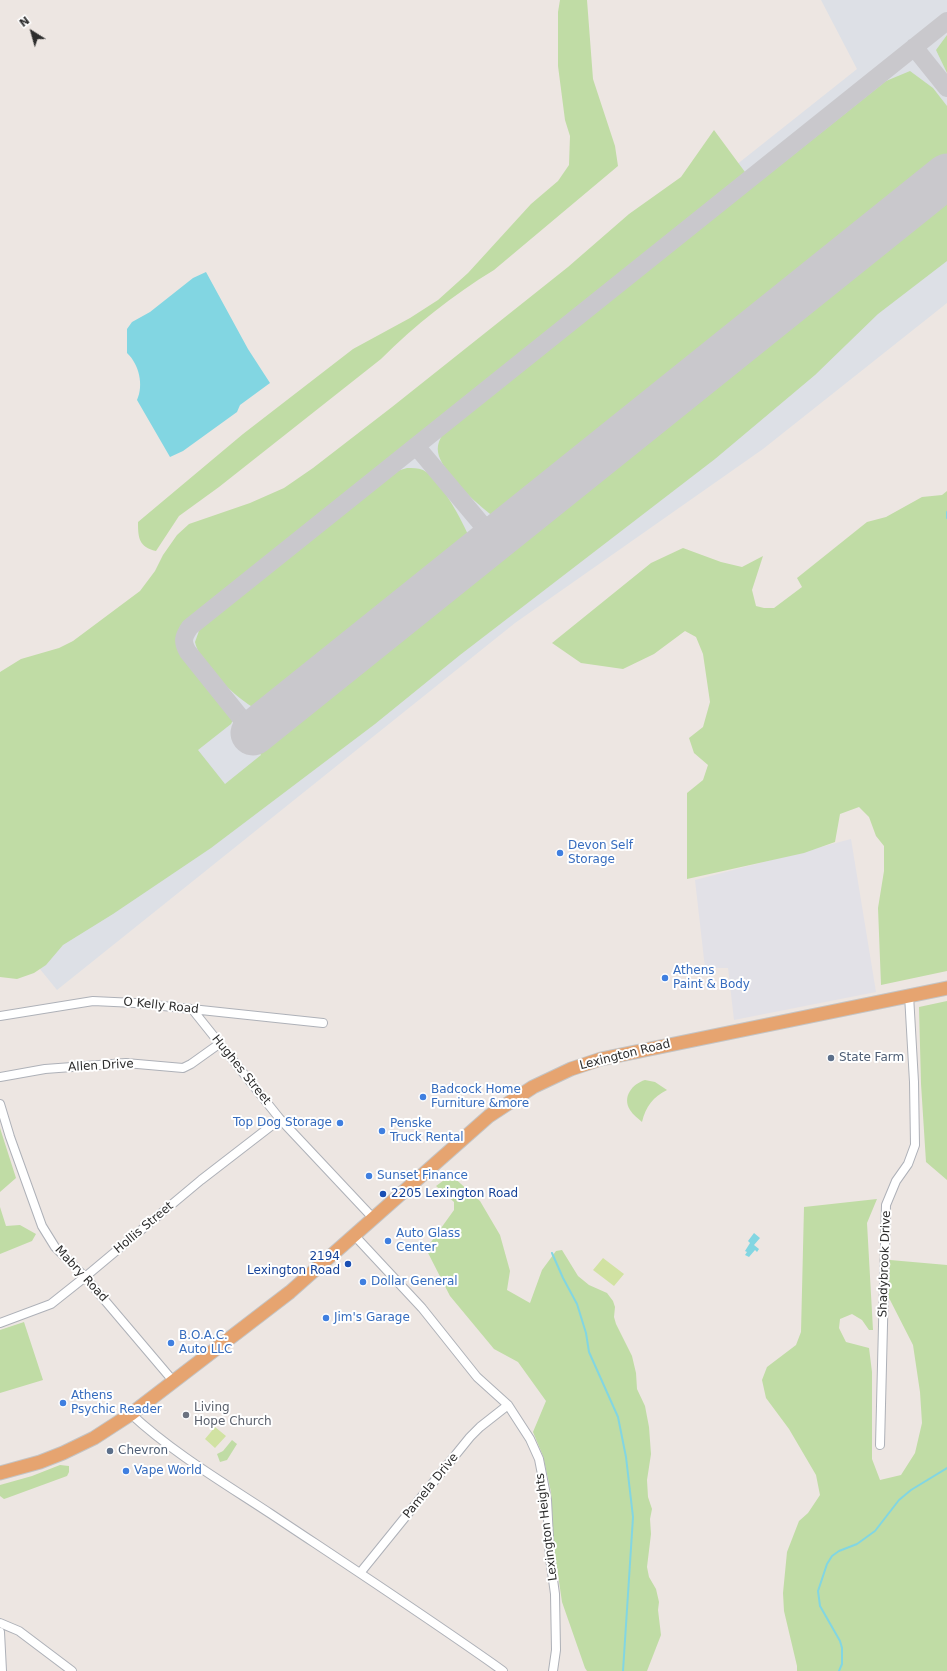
<!DOCTYPE html>
<style>
body{margin:0}
#map{position:relative;width:947px;height:1671px;overflow:hidden;background:#ede6e2;font-family:"DejaVu Sans",sans-serif}
canvas{display:block}
.north{position:absolute;left:12px;top:12px;width:40px;height:40px;-webkit-text-stroke:3px #fff;paint-order:stroke;rotate:323deg;font-size:11px;font-weight:700;line-height:16px;text-align:center;color:#2d2d2d}
.north::after{content:'';display:block;margin:auto;width:14px;height:18px;background:#2d2d2d;clip-path:polygon(50% 0,100% 100%,50% 72%,0 100%)}
</style>
<div id="map">
<canvas width="947" height="1671"></canvas>
<div class="north">N</div>
</div>
<script>
const ctx = document.querySelector('canvas').getContext('2d');
ctx.lineJoin = 'round';
function fill(path, color) { ctx.fillStyle = color; ctx.fill(path, 'evenodd'); }
function stroke(path, color, width, dash) { ctx.strokeStyle = color; ctx.lineWidth = width; ctx.lineCap = dash ? 'butt' : 'round'; ctx.setLineDash(dash || []); ctx.stroke(path); }
function write(font, color, halo, rows, align = 'center') {
  ctx.font = font + ' "DejaVu Sans",sans-serif'; ctx.lineWidth = 4; ctx.setLineDash([]); ctx.textBaseline = 'middle'; ctx.strokeStyle = halo; ctx.fillStyle = color; for (const [text, x, y, turn = 0] of rows) {
    ctx.save(); ctx.translate(x, y); ctx.rotate((+turn || 0) * Math.PI / 180); ctx.textAlign = isNaN(turn) ? turn : align; if (halo) ctx.strokeText(text, 0, 0); ctx.fillText(text, 0, 0); ctx.restore();
  }
}
fill(new Path2D(`
 M851 839 876 992 734 1020 728 968H705L695 880Z`), '#e2e1e7');
fill(new Path2D(`
 M821 0H947V303L763 449 515 623 57 990 0 920 137 649 235 563 857 69Z`), '#dde0e6');
fill(new Path2D(`
 M560 0H587L593 79 615 146 618 166 494 270C453 295 415 325 381 359L219 487 179 516 156 551C139 547 138 538 138 522L243 434 353 349 410 318 438 300 468 273 531 204 558 181 569 165 570 136 565 120 558 66V12Z
 M947 35V73L936 50Z
 M910 71 933 88 947 106V158L500 516 494 517C478 505 441 472 438 452 437 444 440 438 445 432L886 81Z
 M714 130 745 172 183 622C176 632 174 642 179 653L233 720 231 724 198 750 225 784 261 755 258 750 947 198V261L878 314 815 375 715 459 460 655 375 724 211 848 113 914 63 945 46 965 34 973 17 979 0 977V672L21 659 59 648 73 641 140 591 155 571 163 555 177 535 189 524 250 503 284 488 313 468 392 407 568 267 629 214 681 177Z
 M407 468C412 468 418 468 423 470 440 478 463 522 470 539L257 709C239 702 198 661 195 642L200 628 397 471Z
 M947 491V971L881 985 878 908 884 871V846L876 836 869 817 859 807 840 814 835 842 804 853 687 879V793L703 780 708 765 694 753 689 738 703 727 710 702 703 654 696 637 685 631 654 654 623 669 581 663 552 643 651 563 683 548 721 562 742 567 763 556 752 590 756 606 764 608H774L802 587 797 578 867 522 886 517 922 497 942 495Z
 M947 1001V1180L926 1162 921 1084 919 1007Z
 M645 1080 655 1082 667 1090C653 1097 646 1106 642 1122 638 1118 633 1115 630 1110 622 1097 632 1084 645 1080Z
 M0 1128 16 1178 0 1192Z
 M451 1175 480 1201 500 1235 510 1271 507 1290 530 1303 542 1270 556 1251 562 1250 578 1276 589 1285 607 1293 613 1301 615 1307 614 1317 616 1324 632 1356 636 1373 637 1389 645 1406 649 1427 651 1454 647 1480 648 1497 652 1509 650 1519 651 1534 647 1567 649 1577 656 1589 659 1602 658 1610 661 1635 647 1671H587L585 1668 562 1602 554 1547 551 1492 543 1456 533 1432 546 1401 518 1362 494 1349 450 1296 426 1249 454 1210V1202L436 1186Z
 M877 1199 867 1223 873 1330H869L862 1320 852 1314 840 1319 839 1328 846 1342 869 1348 872 1372V1459L880 1480 901 1475 915 1453 922 1423 920 1392 913 1345 888 1296 890 1260 947 1265V1671H797V1666L784 1611 783 1593 787 1552 799 1521 808 1513 820 1495 816 1475 789 1429 766 1398 762 1380 767 1367 796 1345 801 1332 804 1207Z
 M0 1207 6 1226 20 1225 36 1234 32 1241 0 1254Z
 M24 1322 43 1380 0 1393V1330Z
 M232 1440 237 1444 227 1460 220 1462 217 1454 223 1451Z
 M60 1465 69 1466V1472L67 1476 7 1498 4 1499 0 1496V1485L32 1476Z`), '#c0dca5');
fill(new Path2D(`
 M603 1258 624 1274 614 1286 593 1270Z
 M215 1427 226 1436 215 1448 205 1439Z`), '#d1e2a2');
fill(new Path2D(`
 M206 272 248 349 270 383 240 405 237 412 183 451 170 457 137 400C144 385 139 364 127 353V329L132 322 150 312 193 278Z
 M754 1233 760 1238 754 1245 759 1249 757 1252 755 1250 749 1257 745 1255 747 1252 745 1251 750 1243 748 1241Z`), '#82d6e2');
stroke(new Path2D(`
 M947 512V518
 M552 1253 563 1278 577 1304 586 1333 589 1352 618 1417 626 1457 633 1517 623 1671
 M839 1671 842 1664V1648L840 1641 820 1606 818 1591 827 1564 832 1556 839 1551 857 1544 875 1531 899 1500 911 1490 947 1468`), '#82d6e2', 2);
stroke(new Path2D(`
 M914 47 947 88
 M416 446 495 540
 M253 733 188 652C182 642 183 637 190 627L947 21`), '#c9c8cc', 18);
stroke(new Path2D(`
 M253 733 947 176`), '#c9c8cc', 45);
const minor = new Path2D(`
 M192 1009 280 1119 373 1218
 M0 1016 93 1001 135 1003 323 1023
 M0 1077 45 1069 126 1063 183 1068 191 1064 219 1044
 M0 1104 10 1137 42 1226 55 1247 85 1277 174 1382
 M354 1235 422 1308 477 1377 508 1405 530 1439 539 1459 547 1500 550 1558 555 1594 556 1650 553 1671
 M0 1323 51 1304 85 1277 201 1180 280 1119
 M131 1414C173 1453 224 1483 271 1514 349 1566 427 1617 503 1671
 M880 1445 886 1205 896 1181 908 1164 915 1145 914 1082 909 995
 M360 1573 470 1437 480 1427 508 1405
 M0 1623 19 1631 72 1671
 M0 1632 2 1671`);
const trunk = new Path2D(`
 M0 1473 40 1462 63 1453 94 1438 131 1414 290 1292 489 1116 533 1087 571 1069 601 1059 947 988`);
stroke(minor, '#aeb1b8', 10);
stroke(trunk, '#c4c4c4', 15);
stroke(minor, '#fff', 8);
stroke(trunk, '#e6a470', 13);
for (const [x, y, r, color] of [
 [560,853,4,"#3f7fe0"],
 [665,978,4,"#3f7fe0"],
 [831,1058,4,"#5c6f8a"],
 [423,1097,4,"#3f7fe0"],
 [340,1123,4,"#3f7fe0"],
 [382,1131,4,"#3f7fe0"],
 [369,1176,4,"#3f7fe0"],
 [383,1194,4,"#1a4fb4"],
 [388,1241,4,"#3f7fe0"],
 [348,1264,4,"#1a4fb4"],
 [363,1282,4,"#3f7fe0"],
 [326,1318,4,"#3f7fe0"],
 [171,1343,4,"#3f7fe0"],
 [63,1403,4,"#3f7fe0"],
 [186,1415,4,"#6b7280"],
 [110,1451,4,"#5c6f8a"],
 [126,1471,4,"#3f7fe0"]
]) { const dot = new Path2D(); dot.arc(x, y, r, 0, 2 * Math.PI); ctx.fillStyle = color; ctx.fill(dot); stroke(dot, '#fff', 1.5); }
write('12px', '#366cbe', '#fff', [
 ["Devon Self",568,846],
 ["Storage",568,860],
 ["Athens",673,971],
 ["Paint & Body",673,985],
 ["Badcock Home",431,1090],
 ["Furniture &more",431,1104],
 ["Top Dog Storage",332,1123,"right"],
 ["Penske",390,1124],
 ["Truck Rental",390,1138],
 ["Sunset Finance",377,1176],
 ["Auto Glass",396,1234],
 ["Center",396,1248],
 ["Dollar General",371,1282],
 ["Jim's Garage",334,1318],
 ["B.O.A.C.",179,1336],
 ["Auto LLC",179,1350],
 ["Athens",71,1396],
 ["Psychic Reader",71,1410],
 ["Vape World",134,1471]
], 'left');
write('12px', '#2d2d2d', '#fff', [
 ["O Kelly Road",161,1006,6],
 ["Lexington Road",625,1055,-14],
 ["Allen Drive",101,1066,-3],
 ["Hughes Street",241,1070,51],
 ["Hollis Street",144,1228,-40],
 ["Shadybrook Drive",885,1264,-88],
 ["Mabry Road",81,1274,47],
 ["Pamela Drive",431,1486,-51],
 ["Lexington Heights",547,1527,-97]
]);
write('12px', '#4e5e75', '#fff', [
 ["State Farm",839,1058],
 ["Chevron",118,1451]
], 'left');
write('12px', '#164399', '#fff', [
 ["2205 Lexington Road",391,1194],
 ["2194",340,1257,"right"],
 ["Lexington Road",340,1271,"right"]
], 'left');
write('12px', '#5b616d', '#fff', [
 ["Living",194,1408],
 ["Hope Church",194,1422]
], 'left');
</script>
